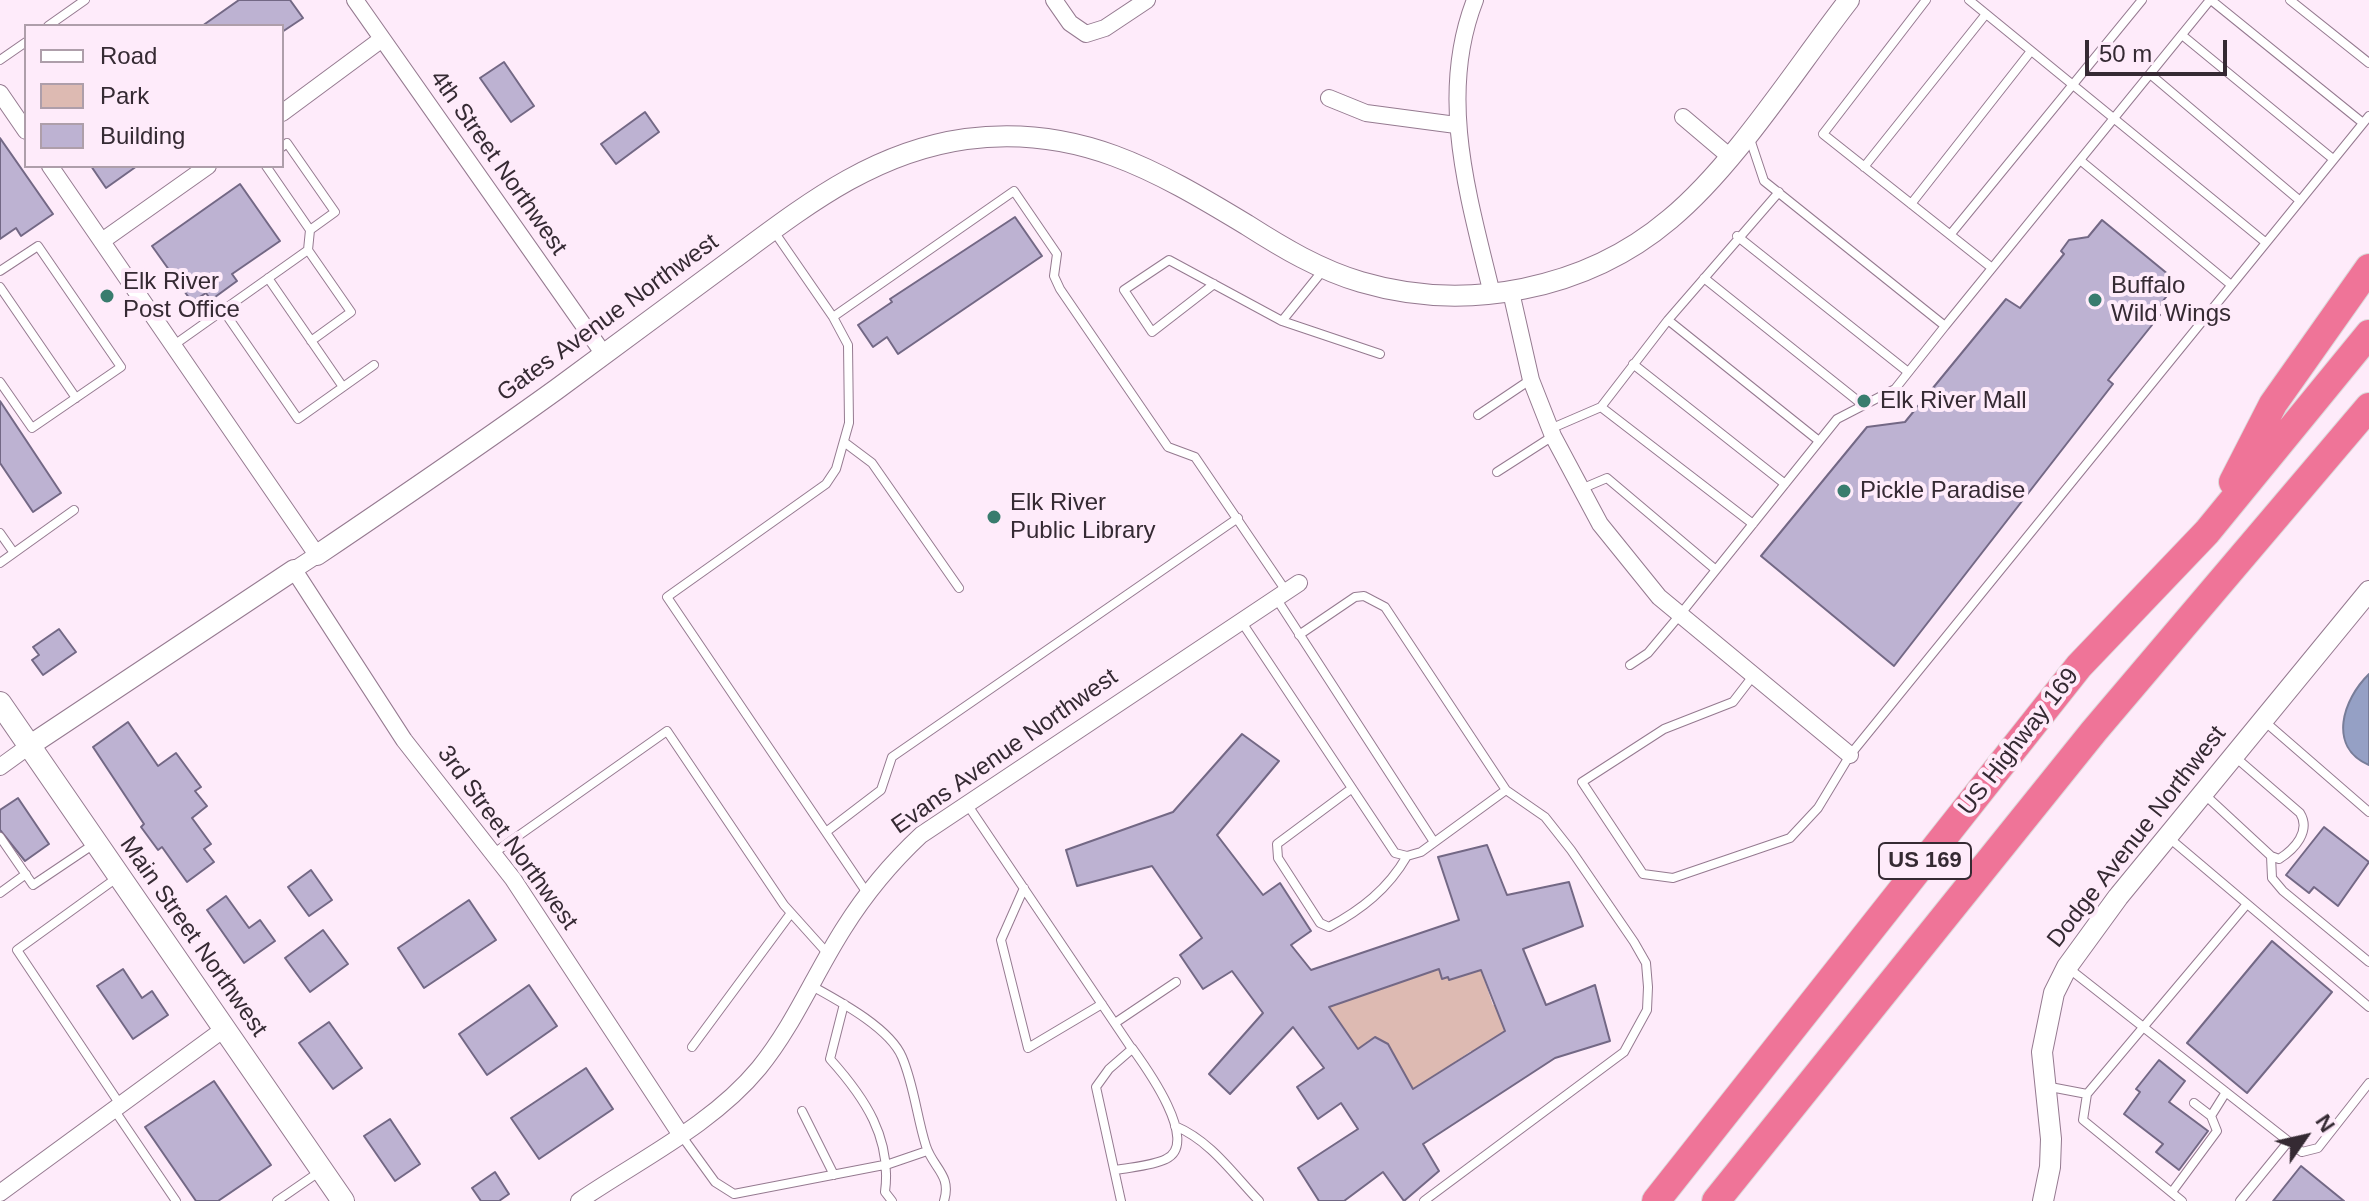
<!DOCTYPE html>
<style>
body{margin:0}
#map{position:relative;width:2369px;height:1201px;overflow:hidden;background:#feebfa;font-family:Helvetica,sans-serif}
canvas{display:block}
.legend{position:absolute;left:24px;top:24px;width:260px;height:144px;box-sizing:border-box;background:#feebfa;border:2px solid #ae9eaa;margin:0;padding:10px 14px;list-style:none;font-size:24px;color:#352a33}
.legend li{display:flex;align-items:center;gap:16px;height:40px}
.legend b{width:40px;border:2px solid #ae9eaa}
.north{position:absolute;left:2265px;top:1097px;width:80px;height:80px;-webkit-text-stroke:6px #feebfa;paint-order:stroke;rotate:56deg;font-size:22px;font-weight:700;line-height:32px;text-align:center;color:#352a33}
.north::after{content:'';display:block;margin:auto;width:28px;height:36px;background:#352a33;clip-path:polygon(50% 0,100% 100%,50% 72%,0 100%)}
.scale{position:absolute;left:2085px;top:40px;width:142px;height:36px;box-sizing:border-box;border:4px solid #352a33;border-top:0;padding-left:10px;font-size:24px;line-height:28px;white-space:nowrap;color:#352a33;-webkit-text-stroke:6px #feebfa;paint-order:stroke}
</style>
<div id="map">
<canvas width="2369" height="1201"></canvas>
<ul class="legend">
<li><b style="height:10px;background:#fff"></b>Road</li>
<li><b style="height:22px;background:#ddbab2"></b>Park</li>
<li><b style="height:22px;background:#bdb2d2"></b>Building</li>
</ul>
<div class="north">N</div>
<div class="scale">50 m</div>
</div>
<script>
const ctx = document.querySelector('canvas').getContext('2d');
ctx.lineJoin = 'round';
function fill(path, color) { ctx.fillStyle = color; ctx.fill(path, 'evenodd'); }
function stroke(path, color, width, dash) { ctx.strokeStyle = color; ctx.lineWidth = width; ctx.lineCap = dash ? 'butt' : 'round'; ctx.setLineDash(dash || []); ctx.stroke(path); }
function write(font, color, halo, rows, align = 'center') {
  ctx.font = font + ' Helvetica,sans-serif'; ctx.lineWidth = 8; ctx.setLineDash([]); ctx.textBaseline = 'middle'; ctx.strokeStyle = halo; ctx.fillStyle = color; for (const [text, x, y, turn = 0] of rows) {
    ctx.save(); ctx.translate(x, y); ctx.rotate((+turn || 0) * Math.PI / 180); ctx.textAlign = isNaN(turn) ? turn : align; if (halo) ctx.strokeText(text, 0, 0); ctx.fillText(text, 0, 0); ctx.restore();
  }
}
fill(new Path2D(`
 M1439 969 1442 979 1481 970 1493 1005 1497 1004 1508 1034 1475 1057 1471 1051 1455 1062 1449 1074 1445 1068 1401 1098 1393 1051 1375 1037 1358 1049 1329 1007Z`), '#ddbab2');
const water = new Path2D(`
 M2369 674V765C2327 747 2343 699 2369 674Z`);
fill(water, '#95a0c5');
stroke(water, '#787d99', 2);
const building = new Path2D(`
 M239 0H290L303 18 282 32V26H202Z
 M504 62 534 106 511 122 480 78Z
 M645 112 659 132 616 164 601 144Z
 M0 138 53 214 21 236 16 228 0 239Z
 M91 166H137L106 188Z
 M240 184 280 241 232 274 237 281 211 300 206 293 192 302 152 246Z
 M1015 217 1042 256 898 354 887 337 873 347 858 325 892 302 890 299Z
 M2102 220 2169 275 2161 285 2170 292 2155 311 2160 315 2108 380 2113 384 1894 666 1761 556 1867 427 1905 422 2006 299 2020 308 2064 254 2061 251 2069 240 2088 237Z
 M0 401 61 493 33 512 0 463Z
 M59 629 76 652 43 675 32 660 39 655 33 647Z
 M128 722 158 766 176 753 201 787 195 791 207 806 192 818 211 844 204 849 214 862 187 882 162 847 158 850 141 827 144 824 93 747Z
 M1242 734 1279 761 1217 835 1263 895 1280 883 1311 931 1291 945 1311 970 1459 920 1438 857 1487 845 1507 895 1569 882 1583 926 1523 949 1546 1005 1595 985 1610 1041 1555 1058 1423 1144 1439 1171 1404 1201 1383 1172 1344 1201H1319L1298 1168 1358 1129 1341 1103 1318 1119 1297 1087 1324 1068 1293 1027 1230 1094 1209 1074 1263 1013 1232 971 1203 989 1180 955 1202 938 1152 866 1077 886 1066 850 1173 812ZM1439 969 1442 979 1448 977 1449 980 1481 970 1505 1031 1413 1089 1388 1044 1375 1037 1358 1049 1329 1007Z
 M18 798 49 844 25 861 0 830V810Z
 M2324 827 2369 862 2338 906 2314 887 2309 893 2286 875Z
 M311 870 332 900 309 916 288 887Z
 M226 896 249 928 260 920 275 941 244 963 207 910Z
 M469 900 496 940 424 988 398 948Z
 M323 930 348 964 310 992 285 958Z
 M2272 941 2332 992 2247 1093 2187 1043Z
 M123 969 142 998 152 991 168 1015 133 1039 97 986Z
 M529 985 557 1026 487 1075 459 1034Z
 M329 1022 362 1068 333 1089 299 1043Z
 M2159 1060 2185 1081 2169 1102 2208 1131 2179 1170 2156 1152 2163 1144 2124 1114 2140 1092 2136 1089Z
 M586 1068 613 1109 539 1159 511 1118Z
 M214 1081 271 1165 218 1201H196L145 1127Z
 M390 1119 420 1164 395 1181 364 1136Z
 M2301 1166 2344 1201H2273Z
 M495 1172 509 1194 499 1201H481L472 1188Z`);
fill(building, '#bdb2d2');
stroke(building, '#736885', 2);
const service = new Path2D(`
 M1926 0 1823 134 1992 268
 M1969 0 2265 242
 M2211 0 2363 123
 M2290 0 2369 63
 M48 26 85 0
 M2182 35 2333 159
 M0 60 26 42
 M2150 74 2299 200
 M282 147 287 143 335 212 310 230
 M2080 160 2230 284
 M1864 167 1986 14
 M1911 204 2031 51
 M773 230 833 317
 M1950 235 2142 0
 M1737 236 1908 372
 M308 250 351 312 311 341
 M0 271 38 246 121 367 32 428 0 382
 M268 278 343 387
 M1704 278 1863 405
 M1214 284 1152 332 1124 290 1169 260 1282 321 1324 269
 M0 287 76 398
 M223 310 298 419 374 365
 M1668 320 1819 441
 M1282 321 1380 354
 M1945 326 2210 0
 M174 345 308 250 310 230 266 166
 M1633 364 1785 484
 M1601 407 1668 320 1779 192
 M1478 415 1530 380
 M1550 429 1601 407 1753 524
 M844 442 872 463 959 588
 M1497 472 1553 436
 M1581 489 1607 478 1716 570
 M0 533 14 553
 M0 563 74 510
 M1276 598 1434 842
 M1241 621 1395 853 1407 856 1421 852 1506 790
 M1299 635 1355 597 1364 596 1385 607 1506 790 1545 817 1571 850 1634 942 1646 963 1648 987 1647 1010 1624 1052 1424 1201
 M1630 665 1648 653 1679 616 1837 419 1895 389 1945 326 1764 181 1749 136
 M1753 676 1733 702 1664 729 1582 782 1643 874 1673 878 1790 838 1818 808 1850 755 2369 116
 M2263 720 2369 812
 M1351 789 1277 844 1278 858 1320 923 1329 927C1361 910 1388 889 1407 856
 M2203 793 2271 856 2279 859C2295 849 2311 831 2300 813L2234 756
 M967 804 1132 1049 1109 1069 1096 1087 1121 1201
 M826 832 881 790 892 757 1238 518
 M0 837 33 885 94 844
 M2168 837 2369 1007
 M494 853 667 731 784 905 828 954
 M2271 856 2272 878 2283 891 2369 962
 M118 877 17 950 119 1103
 M1024 888 1001 940 1028 1048 1102 1004
 M0 893 26 874
 M867 893 667 597 826 484 836 469 849 423 848 345 833 317 1014 191 1057 254 1054 276 1060 289 1168 447 1195 457 1286 591
 M2067 967 2302 1152 2318 1148 2369 1083
 M812 986C839 1001 890 1028 902 1057 914 1085 917 1118 926 1146 933 1168 952 1175 944 1201
 M844 1004 830 1059C865 1098 892 1138 885 1192L892 1201
 M1115 1023 1176 982
 M692 1047 791 913
 M2045 1086 2087 1094 2247 904
 M2087 1094 2083 1120 2182 1201
 M113 1108 176 1201
 M802 1111 834 1175
 M2211 1116 2226 1092
 M1175 1126C1211 1141 1233 1174 1259 1201
 M681 1135 715 1182 734 1194 889 1164 927 1151
 M1116 1170C1131 1167 1152 1166 1166 1159 1201 1143 1145 1066 1132 1048
 M2172 1192 2217 1131 2211 1116 2194 1103
 M277 1201 319 1172
 M2240 1201 2288 1142`);
const minor = new Path2D(`
 M355 0 603 353
 M1054 0 1070 23 1086 34 1105 28 1147 0
 M1475 0C1437 97 1469 198 1492 294
 M0 93 26 131
 M1329 98 1366 113 1456 125
 M282 113 382 39
 M1683 117 1729 156
 M50 166 317 555 294 570 404 740 513 879 681 1135
 M102 241 208 166
 M1511 292 1531 380 1553 436 1600 524 1659 597 1850 755
 M0 767 29 746
 M0 1193 224 1029
 M579 1201C639 1160 712 1125 759 1068 794 1025 814 975 844 928 866 893 891 863 921 835L1299 583`);
const tertiary = new Path2D(`
 M317 555C397 501 478 446 557 389 616 346 674 302 733 259 806 205 873 152 966 139 1077 124 1156 170 1247 225 1283 248 1320 270 1361 282 1466 313 1586 290 1670 219 1735 165 1796 68 1849 0
 M29 746 294 570
 M2043 1201 2050 1167 2051 1139 2042 1052 2054 993 2067 967 2118 897 2369 591`);
const secondary = new Path2D(`
 M0 703 343 1201`);
const motorway = new Path2D(`
 M2233 482 2273 404 2369 268
 M1656 1201 2079 666 2207 532 2369 334
 M1716 1201 2094 731 2369 407`);
stroke(service, '#957a90', 10);
stroke(minor, '#957a90', 18);
stroke(tertiary, '#957a90', 22);
stroke(secondary, '#957a90', 24);
stroke(motorway, '#dbd9da', 30);
stroke(service, '#fff', 8);
stroke(minor, '#fff', 16);
stroke(tertiary, '#fff', 20);
stroke(secondary, '#fff', 22);
stroke(motorway, '#ef7498', 28);
for (const [x, y, r, color] of [
 [107,296,8,"#397c6e"],
 [2095,300,8,"#397c6e"],
 [1864,401,8,"#397c6e"],
 [1844,491,8,"#397c6e"],
 [994,517,8,"#397c6e"]
]) { const dot = new Path2D(); dot.arc(x, y, r, 0, 2 * Math.PI); ctx.fillStyle = color; ctx.fill(dot); stroke(dot, '#feebfa', 3); }
for (const [x, y, w] of [
 [1925,861,92]
]) { const box = new Path2D(); box.roundRect(x - w / 2, y - 18, w, 36, 6); ctx.fillStyle = '#feebfa'; ctx.fill(box); stroke(box, '#352a33', 2); }
write('bold 22px', '#352a33', null, [
 ["US 169",1925,861]
]);
write('24px', '#352a33', '#feebfa', [
 ["4th Street Northwest",498,163,55],
 ["Gates Avenue Northwest",608,318,-36],
 ["US Highway 169",2019,742,-52],
 ["Evans Avenue Northwest",1005,752,-35],
 ["Dodge Avenue Northwest",2137,837,-52],
 ["3rd Street Northwest",507,838,54],
 ["Main Street Northwest",193,937,55]
]);
write('24px', '#352a33', '#feebfa', [
 ["Elk River",123,282],
 ["Post Office",123,310],
 ["Buffalo",2111,286],
 ["Wild Wings",2111,314],
 ["Elk River Mall",1880,401],
 ["Pickle Paradise",1860,491],
 ["Elk River",1010,503],
 ["Public Library",1010,531]
], 'left');
</script>
